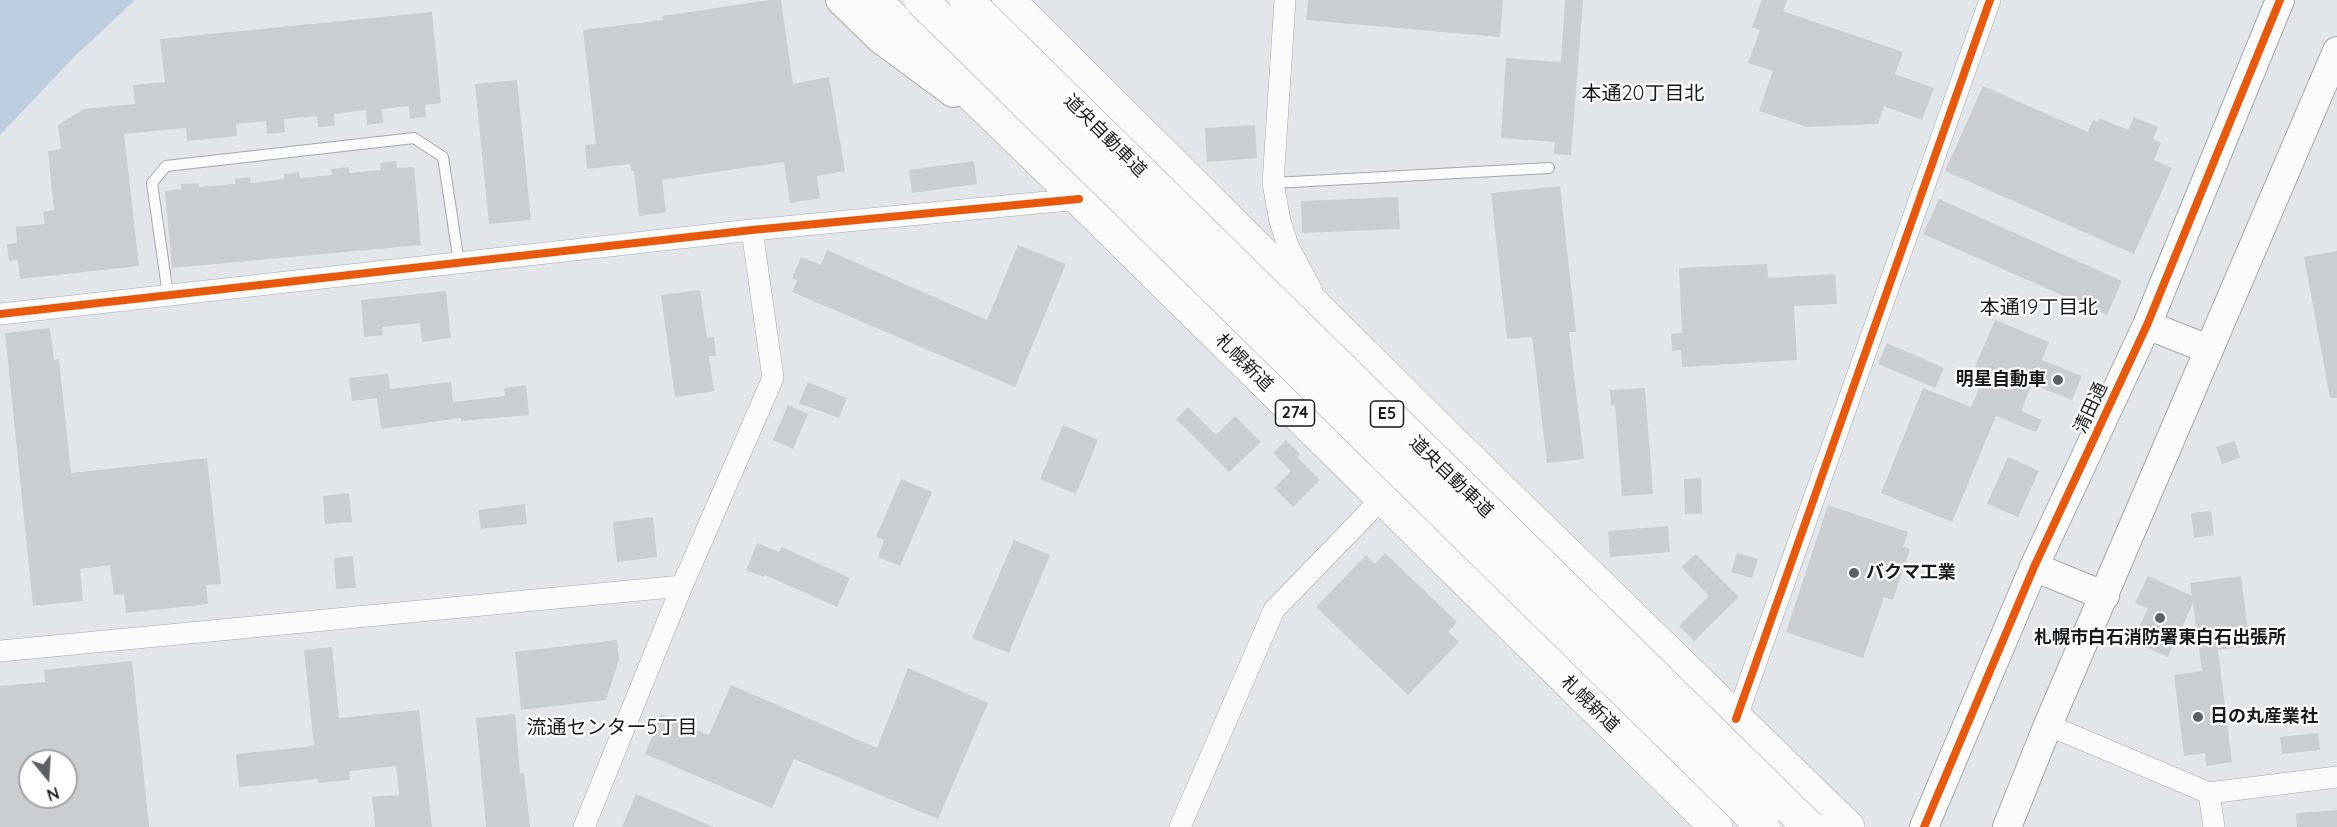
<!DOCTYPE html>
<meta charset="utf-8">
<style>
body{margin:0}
#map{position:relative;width:2337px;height:827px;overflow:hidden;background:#e2e6ea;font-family:Quicksand,sans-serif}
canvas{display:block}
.north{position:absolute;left:18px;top:749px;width:60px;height:60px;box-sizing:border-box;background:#fff;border:2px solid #a2a3a4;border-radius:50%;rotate:162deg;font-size:16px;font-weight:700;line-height:24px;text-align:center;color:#171a1c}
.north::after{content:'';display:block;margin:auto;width:21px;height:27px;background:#5e6164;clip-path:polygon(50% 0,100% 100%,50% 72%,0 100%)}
</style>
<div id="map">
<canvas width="2337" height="827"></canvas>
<div class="north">N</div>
</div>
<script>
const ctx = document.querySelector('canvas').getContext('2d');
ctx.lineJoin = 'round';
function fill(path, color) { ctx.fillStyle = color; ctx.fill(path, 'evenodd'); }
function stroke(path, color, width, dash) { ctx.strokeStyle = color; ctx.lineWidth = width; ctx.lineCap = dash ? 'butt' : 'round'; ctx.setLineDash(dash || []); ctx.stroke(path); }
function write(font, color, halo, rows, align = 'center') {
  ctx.font = font + ' Quicksand,"Noto Sans JP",sans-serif'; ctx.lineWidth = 4.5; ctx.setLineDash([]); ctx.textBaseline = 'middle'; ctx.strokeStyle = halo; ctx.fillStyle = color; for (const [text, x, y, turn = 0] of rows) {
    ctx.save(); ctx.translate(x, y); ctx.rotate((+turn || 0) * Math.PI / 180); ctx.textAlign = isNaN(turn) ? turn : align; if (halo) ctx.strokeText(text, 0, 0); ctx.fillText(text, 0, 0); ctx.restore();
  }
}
fill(new Path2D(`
 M0 0H135L72 59 0 135Z`), '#bdcde0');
fill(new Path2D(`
 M770 0H781L793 84 829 77 845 171 817 176 820 198 790 203 784 162 662 180 666 212 639 216 634 171H631L630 164 587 169 585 145 596 144 583 30 663 20 662 16Z
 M1308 0H1503L1500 37 1306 20Z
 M1565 0H1583L1571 155 1554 154 1555 142 1501 138 1506 58 1561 62Z
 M1762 0H1787L1783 11 1903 52 1895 74 1934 88 1922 120 1884 106 1878 124 1807 127 1759 111 1773 71 1748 63 1760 30 1752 27Z
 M432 12 441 103 425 105 426 117 410 119 409 106 382 109 383 123 367 125 366 110 334 114 335 126 318 127 317 116 284 119 285 132 267 134 266 121 236 124 237 136 219 138 187 141 186 128 124 134 139 266 20 279 18 260 9 261 7 244 17 243 16 227 45 224 43 212 54 210 48 151 61 149 58 125 84 109 135 104 133 85 165 82 160 39Z
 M517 80 531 220 489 224 475 84Z
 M1983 86 2088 132 2093 120 2098 122 2099 118 2128 130 2134 117 2158 127 2153 139 2161 143 2154 160 2172 168 2134 254 1945 171Z
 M1255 125 1257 158 1207 162 1205 128Z
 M396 161 397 168 414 167 421 245 172 268 165 191 181 189V184L198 183 199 187 235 184V179L250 177 251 183 284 179V174L299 172 300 178 332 175 331 169 349 167V173L381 170 380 163Z
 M974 161 977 184 912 193 909 170Z
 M1560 186 1576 332H1569L1584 459 1547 463 1532 337 1507 339 1491 193Z
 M1398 197 1400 229 1302 233 1301 201Z
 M1939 199 2122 281 2107 315 1923 234Z
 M1018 245 1066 264 1015 387 792 292 797 280 792 278 801 257 821 265 827 250 987 320Z
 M2337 251V398H2330L2304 257Z
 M1767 264 1768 278 1835 274 1837 304 1794 306 1797 360 1682 367 1681 350 1672 351 1671 334 1682 333 1679 268Z
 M700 290 707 338 714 337 716 356H709L714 391 675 397 661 295Z
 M446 291 451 338 422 342 420 323 382 327 383 335 364 337 361 300Z
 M1995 320 2049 342 2042 360 2082 376 2072 400 2032 384 2021 411 2042 420 2036 432 1996 416 1952 522 1881 493 1923 388 1971 407 1987 371 1975 367Z
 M50 328 54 360 59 359 71 473 207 458 221 584 206 585 208 604 126 613 124 594 114 595 110 565 80 569 83 601 33 606 5 333Z
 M1887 343 1944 368 1935 388 1878 364Z
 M388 374 390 389 451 382 453 402 505 396 504 388 526 385 529 415 461 421V418L381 429 377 398 352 401 349 378Z
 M808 382 847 398 839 418 799 403Z
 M1645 388 1653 494 1622 496 1615 405H1611L1610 390Z
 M788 405 808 414 793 449 773 440Z
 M1188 407 1216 435 1235 416 1261 442 1229 472 1176 419Z
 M1063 425 1098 440 1076 494 1040 479Z
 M1286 440 1300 454 1297 457 1320 480 1293 507 1274 488 1291 471 1273 453Z
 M2235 441 2240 458 2222 464 2216 447Z
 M2008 457 2039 471 2018 517 1987 504Z
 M1701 478 1702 514H1685L1684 479Z
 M901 479 932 492 900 566 878 557 884 540 876 537Z
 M349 493 352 522 325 524 323 496Z
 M525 504 527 524 481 529 478 510Z
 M1828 505 1908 532 1903 547 1910 549 1893 600 1884 597 1863 658 1786 632Z
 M2211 511 2214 535 2194 538 2191 513Z
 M653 517 657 557 617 562 613 522Z
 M1668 526 1670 552 1610 557 1608 531Z
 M1014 540 1050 555 1009 653 972 638Z
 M757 543 779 552 782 547 850 578 837 607 765 575 764 577 746 570Z
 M1385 553 1457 622 1448 632 1459 642 1408 695 1316 607 1366 555 1375 564Z
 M1737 553 1758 559 1752 578 1731 572Z
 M1696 554 1739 597 1694 641 1679 626 1709 596 1681 567Z
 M353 556 356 588 336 589 334 558Z
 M2148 576 2192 596 2190 583 2241 576 2250 646 2218 650 2232 762 2206 766 2205 753 2184 756 2174 675 2202 671 2193 603 2168 657 2133 642 2148 608 2135 603Z
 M617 640 619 660 606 700 521 710 515 652Z
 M332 647 339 718 419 710 432 827H375L372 797 399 795 396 766 349 771 350 780 318 783V779L239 787 236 754 314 746 304 650Z
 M132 661 149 827H0V686L45 682 44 670ZM30 761H66V797H30Z
 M908 668 988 703 938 819 794 759 772 808 645 754 661 715 709 735 731 685 877 748Z
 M515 714 520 773H524L530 827H486L476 718Z
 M2318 733 2320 750 2282 754 2280 737Z
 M636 794 714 827H622Z
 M2337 810V827H2297L2296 813Z`), '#cbced1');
const lane = new Path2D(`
 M1273 183 1549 168
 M168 295 152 183 166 166 414 138 443 157 459 263`);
const street = new Path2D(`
 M1285 0 1273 183 1280 221 1288 246 1312 291
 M0 314 752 230 1079 199
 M0 651 682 586
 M1736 719 1990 0
 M2048 725 2209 793 2337 777
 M2209 793 2214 827
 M584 827 682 586 773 378 752 230
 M1180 827 1274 610 1391 489`);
const secondary = new Path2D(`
 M840 0 880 39 953 93
 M2147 325 2208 349
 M2034 567 2105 596
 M1924 827 2034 567 2147 325 2280 0
 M2007 827 2048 725 2337 51`);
const highway = new Path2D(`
 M874 0 1079 199 1716 827
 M1008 0 1445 435 1848 827`);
stroke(lane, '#a4a7aa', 12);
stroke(street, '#a4a7aa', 22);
stroke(secondary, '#a4a7aa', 30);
stroke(highway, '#a4a7aa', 34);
stroke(lane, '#fbfbfc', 10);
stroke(street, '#fbfbfc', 21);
stroke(secondary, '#fbfbfc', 28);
stroke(highway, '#fbfbfc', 33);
const highwayBridge = new Path2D(`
 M921 0 1763 827
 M966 0 1809 827`);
stroke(highwayBridge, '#a4a7aa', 34, []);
stroke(highwayBridge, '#fbfbfc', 33);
stroke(new Path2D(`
 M0 314 752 230 1079 199
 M1736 719 1990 0
 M1924 827 2034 567 2147 325 2280 0`), '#e8590c', 8);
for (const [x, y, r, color] of [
 [2058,380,6,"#5e6164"],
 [1854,573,6,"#5e6164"],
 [2160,618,6,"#5e6164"],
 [2198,717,6,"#5e6164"]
]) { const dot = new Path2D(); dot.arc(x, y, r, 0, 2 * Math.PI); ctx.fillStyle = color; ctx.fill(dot); stroke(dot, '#fff', 2); }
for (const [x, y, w] of [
 [1295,413,39],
 [1387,414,33]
]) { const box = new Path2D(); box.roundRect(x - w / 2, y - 13, w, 26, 4.5); ctx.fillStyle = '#fff'; ctx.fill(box); stroke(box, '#171a1c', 1.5); }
write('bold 16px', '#171a1c', null, [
 ["274",1295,413],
 ["E5",1387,414]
]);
write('18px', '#171a1c', '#fff', [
 ["道央自動車道",1105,136,45],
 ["札幌新道",1244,363,45],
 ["清田通",2091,408,-65],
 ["道央自動車道",1451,477,44],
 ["札幌新道",1590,704,44]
]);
write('bold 18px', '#171a1c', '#fff', [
 ["明星自動車",2046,380,"right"],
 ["バクマ工業",1866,573],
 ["札幌市白石消防署東白石出張所",2160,638,"center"],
 ["日の丸産業社",2210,717]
], 'left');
write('20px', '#171a1c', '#fff', [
 ["本通20丁目北",1643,94],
 ["本通19丁目北",2039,308],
 ["流通センター5丁目",612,728]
]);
</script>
